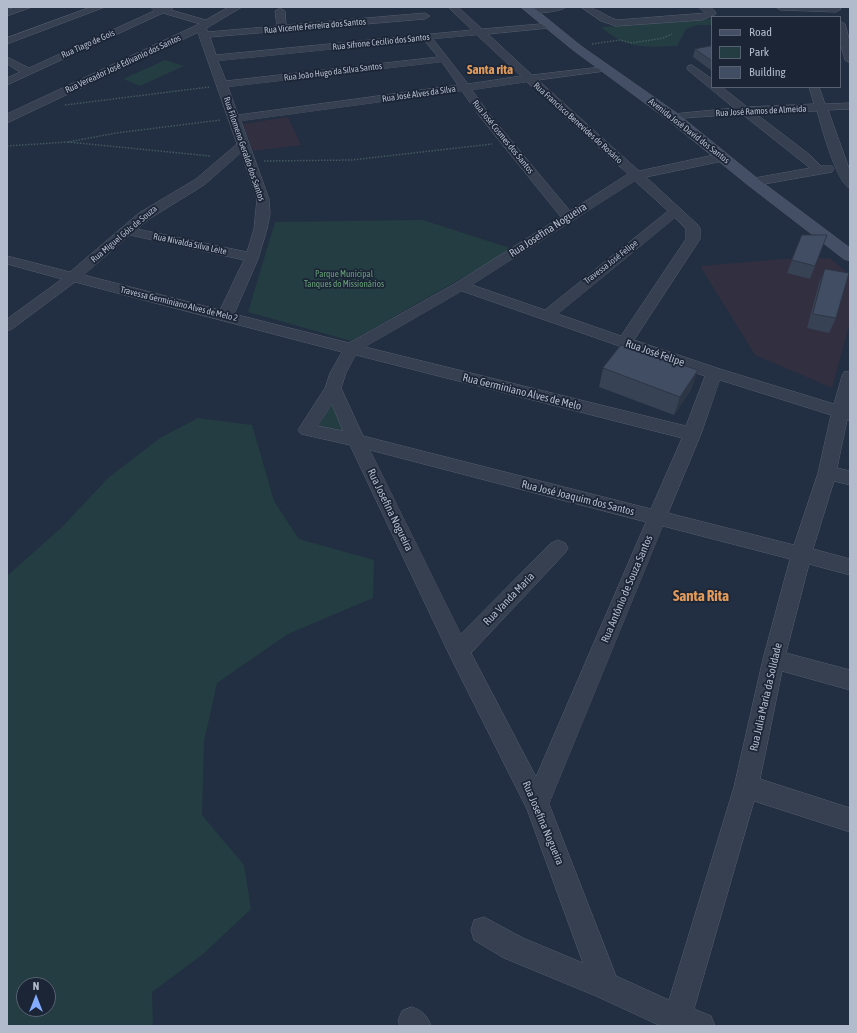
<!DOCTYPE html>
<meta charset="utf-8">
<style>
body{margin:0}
#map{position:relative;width:857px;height:1033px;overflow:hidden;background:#222e41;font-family:"Asap Condensed",sans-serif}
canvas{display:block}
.frame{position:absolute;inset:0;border:8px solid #b2bbcb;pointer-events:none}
.legend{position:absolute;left:711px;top:16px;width:130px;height:72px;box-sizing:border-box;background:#1b2536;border:1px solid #576172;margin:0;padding:5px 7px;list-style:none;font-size:12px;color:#b2bbcb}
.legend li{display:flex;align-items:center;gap:8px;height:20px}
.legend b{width:20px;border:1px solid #576172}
.north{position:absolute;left:16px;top:977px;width:40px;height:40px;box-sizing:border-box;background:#1b2536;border:1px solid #576172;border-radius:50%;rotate:0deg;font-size:11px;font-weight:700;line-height:16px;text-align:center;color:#b2bbcb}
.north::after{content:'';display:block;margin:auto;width:14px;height:18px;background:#84adff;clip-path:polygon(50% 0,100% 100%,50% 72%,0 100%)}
</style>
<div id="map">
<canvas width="857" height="1033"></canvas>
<div class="frame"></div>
<ul class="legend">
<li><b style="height:5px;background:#444e64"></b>Road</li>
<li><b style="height:11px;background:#243d42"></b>Park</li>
<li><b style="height:11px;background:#404d63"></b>Building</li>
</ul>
<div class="north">N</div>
</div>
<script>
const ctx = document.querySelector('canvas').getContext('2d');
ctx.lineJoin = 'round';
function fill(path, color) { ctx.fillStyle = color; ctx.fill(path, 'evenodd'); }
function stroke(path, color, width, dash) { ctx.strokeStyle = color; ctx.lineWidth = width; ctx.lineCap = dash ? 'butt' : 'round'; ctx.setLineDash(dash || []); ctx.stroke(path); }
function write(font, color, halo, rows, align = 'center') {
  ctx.font = font + ' "Asap Condensed",sans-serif'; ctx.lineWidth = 3.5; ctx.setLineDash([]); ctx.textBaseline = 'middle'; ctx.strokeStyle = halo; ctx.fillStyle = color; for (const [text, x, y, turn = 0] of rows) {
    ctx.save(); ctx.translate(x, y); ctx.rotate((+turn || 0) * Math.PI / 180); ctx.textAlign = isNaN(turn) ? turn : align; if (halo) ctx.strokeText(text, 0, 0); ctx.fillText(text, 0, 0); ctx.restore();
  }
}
fill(new Path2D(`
 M288 117 301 145 253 151 243 124Z
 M830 258 850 275V322L832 388 755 355 700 266 785 259Z`), '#322f41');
fill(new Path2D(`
 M712 19V25H698L686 29 677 46C644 47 628 50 601 27Z
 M165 60 184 66 140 86 123 79Z
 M423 220 513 249 351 341 248 312 275 222Z
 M333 401 351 434 318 427Z
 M198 418 252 425 274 501 299 539 374 560 373 598 288 634 217 683 204 742 202 815 244 865 251 909 202 955 152 992 153 1026H7V576L62 527 108 478 160 438ZM24 985H48V1009H24Z`), '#243d42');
const minor = new Path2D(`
 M17 7H32L7 16V10Z
 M91 7H105L7 44V38Z
 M151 7H174L171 10 209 21 211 23 209 25 205 26 208 32 277 26 275 11 280 8 285 11 286 25 425 13 430 16 425 19 210 37 216 55 472 30 448 7H458L482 29 552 23 554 25 552 27 549 28 488 34 532 75 609 66 610 68 609 70 605 71 538 80 639 171 723 153 729 157 723 161 646 177 698 225 700 228V239L634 340 720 369 834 404 842 376 844 372 850 371V421L847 420 837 468 850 471V485L834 481 813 549 850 559V575L809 564 786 653 850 670V690L782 671 760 779 850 808V832L754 801 694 1009 711 1016 715 1026H661L596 996 504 958 474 940 471 930 474 920 484 917 523 938 583 963 527 809 451 658 350 445 301 434 298 430 325 388 330 373 342 352 75 282 12 329 7 331V319L62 279 7 264V256L70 272 139 213 196 179 237 144 196 27 200 24 163 13 7 85V78L20 72 7 64V57L29 68 154 11ZM477 35 521 76 468 84 433 39ZM424 40 438 57 226 81 218 61ZM442 62 458 85 238 115 228 87ZM527 82 628 174 570 211 489 114 472 90ZM462 91 481 118 561 217 456 283 349 343 234 314 258 259 267 229 270 214 269 199 241 121ZM241 153 257 199 254 229 247 252 137 229 149 219 204 185ZM635 181 668 211 545 310 472 285ZM675 218 686 229V239L621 336 558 314ZM130 235 244 260 220 310 84 275ZM462 291 705 376 686 426 365 347ZM356 355 682 438 651 509 363 436 341 388 346 373ZM720 380 831 415 818 473 794 545 668 513 701 434ZM332 404 343 431 318 426ZM370 450 646 522 536 777 471 653 565 553 568 548 565 543 558 540 551 543 461 634ZM663 526 790 559 763 659 734 787 669 1000 616 976 549 804Z
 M540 7H566C561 12 531 15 526 11L528 9Z
 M581 7C598 7 602 15 617 20L706 13 698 7C705 7 714 6 716 14L702 20 616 26 601 21Z
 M776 7H839L841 9 836 12 781 10Z
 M840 21 845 24 850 42V63L845 60 840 42Z
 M692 65 712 79V87H722L747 107 814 104 809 87H819L825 104 850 103V109L828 110 850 171V188C837 185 821 125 817 111L755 113 810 155 821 166H832L834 169 832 172 753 186 749 185 747 182 749 179 810 168 742 114 669 119 667 117 669 115 673 114 734 108 688 70 687 68 688 66Z
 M412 1007C423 1011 427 1015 431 1026H400L398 1021 402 1011Z`);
const tertiary = new Path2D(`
 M229 7H242L205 29 7 123V114L197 25Z`);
const secondary = new Path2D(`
 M521 7H533L581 46 678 114 758 179 850 248V261L844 259 748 185 668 120 573 50Z`);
stroke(minor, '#545e6e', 1);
stroke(tertiary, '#545e6e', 1);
stroke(secondary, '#545e6e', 1);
stroke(new Path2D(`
 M592 44 620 40 632 43 663 38 672 34
 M65 105 209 87
 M68 142 210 156
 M7 146 68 142 116 133 221 120
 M264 161 352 160 492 144`), '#425a5f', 1.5, [1.5, 1.5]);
fill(minor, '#364050');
fill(tertiary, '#364050');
fill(secondary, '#444e64');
fill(new Path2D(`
 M712 46V71L693 57 695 49Z
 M802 235 815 266 810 279 787 273Z
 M825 269 836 318 829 333 807 328 819 283Z
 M603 368 692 388 674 415 599 387Z`), '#374255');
fill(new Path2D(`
 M698 370 692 388 674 415 680 397Z`), '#2d3645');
const building = new Path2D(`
 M712 46V61L695 49Z
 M802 235H827L815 266 792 260Z
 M825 269 849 273 836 318 813 314Z
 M621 345 698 370 680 397 603 368Z`);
fill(building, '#404d63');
stroke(building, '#2d3645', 1);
write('9px', '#b2bbcb', '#1b2536', [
 ["Rua Vicente Ferreira dos Santos",315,26,-5],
 ["Rua Sifrone Cecilio dos Santos",381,42,-6],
 ["Rua Tiago de Gois",88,44,-24],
 ["Rua Vereador José Edivanio dos Santos",123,64,-25],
 ["Rua João Hugo da Silva Santos",333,72,-7],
 ["Rua José Alves da Silva",419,94,-8],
 ["Rua José Ramos de Almeida",761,111,-3],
 ["Rua Francisco Benevides do Rosário",578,123,42],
 ["Avenida José David dos Santos",689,131,38],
 ["Rua José Cosmes dos Santos",503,137,51],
 ["Rua Filomeno Geraldo dos Santos",244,149,71],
 ["Rua Miguel Góis de Souza",124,234,-40],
 ["Rua Nivalda Silva Leite",190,244,12],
 ["Travessa José Felipe",611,262,-38],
 ["Travessa Germiniano Alves de Melo 2",179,304,14]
]);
write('9px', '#679f77', '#1b2536', [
 ["Parque Municipal",344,274],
 ["Tanques do Missionários",344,284]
]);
write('11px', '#b2bbcb', '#1b2536', [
 ["Rua Josefina Nogueira",548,230,-33],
 ["Rua José Felipe",655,353,19],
 ["Rua Germiniano Alves de Melo",522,392,14],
 ["Rua José Joaquim dos Santos",578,498,14],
 ["Rua Josefina Nogueira",390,510,64],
 ["Rua Antônio de Souza Santos",627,589,-67],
 ["Rua Vanda Maria",509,599,-46],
 ["Rua Julia Maria da Solidade",766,697,-77],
 ["Rua Josefina Nogueira",543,823,67]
]);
write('bold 13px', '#e09a59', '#1b2536', [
 ["Santa rita",490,70]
]);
write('bold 15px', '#e09a59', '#1b2536', [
 ["Santa Rita",701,596]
]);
</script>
